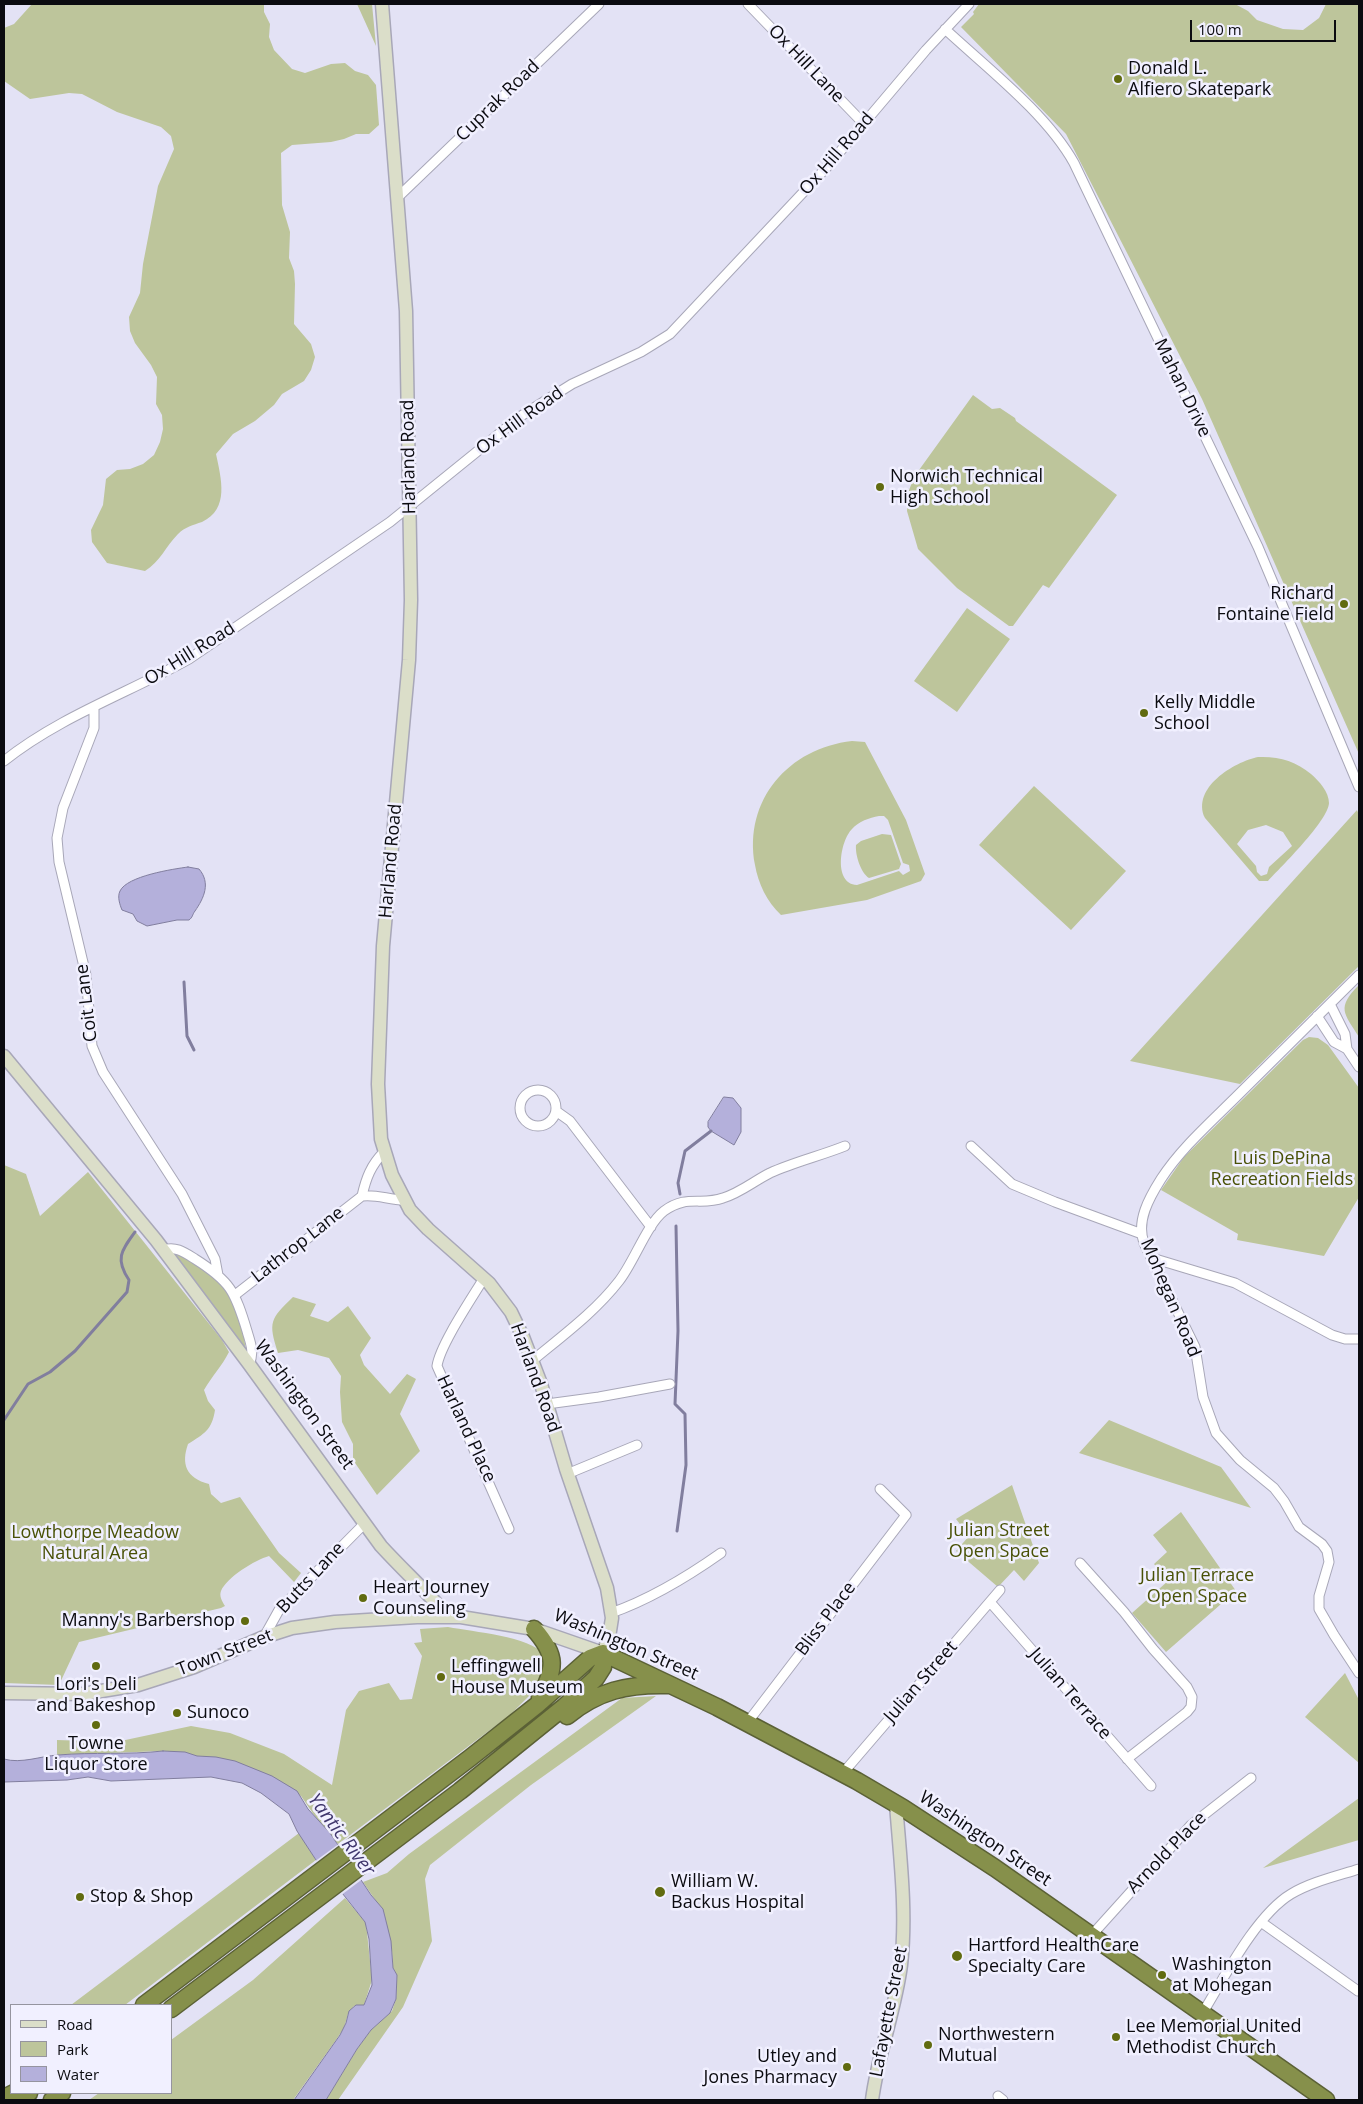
<!DOCTYPE html>
<style>
body{margin:0}
#map{position:relative;width:1363px;height:2104px;overflow:hidden;background:#e3e2f5;font-family:"Open Sans",sans-serif}
canvas{display:block}
.frame{position:absolute;inset:0;border:5px solid #0b0b10;pointer-events:none}
.legend{position:absolute;left:10px;top:2004px;width:162px;height:90px;box-sizing:border-box;background:#f1f0ff;border:1px solid #95949f;margin:0;padding:6px 9px;list-style:none;font-size:15px;color:#0b0b10}
.legend li{display:flex;align-items:center;gap:10px;height:25px}
.legend b{width:25px;border:1px solid #95949f}
.scale{position:absolute;left:1190px;top:20px;width:146px;height:22px;box-sizing:border-box;border:2px solid #0b0b10;border-top:0;padding-left:6px;font-size:15px;line-height:18px;white-space:nowrap;color:#0b0b10;-webkit-text-stroke:4px #f1f0ff;paint-order:stroke}
</style>
<div id="map">
<canvas width="1363" height="2104"></canvas>
<div class="frame"></div>
<ul class="legend">
<li><b style="height:6px;background:#dbdec9"></b>Road</li>
<li><b style="height:14px;background:#bdc59b"></b>Park</li>
<li><b style="height:14px;background:#b4b0db"></b>Water</li>
</ul>
<div class="scale">100 m</div>
</div>
<script>
const ctx = document.querySelector('canvas').getContext('2d');
ctx.lineJoin = 'round';
function fill(path, color) { ctx.fillStyle = color; ctx.fill(path, 'evenodd'); }
function stroke(path, color, width, dash) { ctx.strokeStyle = color; ctx.lineWidth = width; ctx.lineCap = dash ? 'butt' : 'round'; ctx.setLineDash(dash || []); ctx.stroke(path); }
function write(font, color, halo, rows, align = 'center') {
  ctx.font = font + ' "Open Sans",sans-serif'; ctx.lineWidth = 5; ctx.setLineDash([]); ctx.textBaseline = 'middle'; ctx.strokeStyle = halo; ctx.fillStyle = color; for (const [text, x, y, turn = 0] of rows) {
    ctx.save(); ctx.translate(x, y); ctx.rotate((+turn || 0) * Math.PI / 180); ctx.textAlign = isNaN(turn) ? turn : align; if (halo) ctx.strokeText(text, 0, 0); ctx.fillText(text, 0, 0); ctx.restore();
  }
}
fill(new Path2D(`
 M32 4H264V12L270 24 269 37 274 50 292 69 305 73 331 64 345 63 355 71 368 75 376 85 379 125 369 134H356L344 139 331 142 292 145 281 153 282 205 290 232 289 258 294 271 295 284 294 324 311 344 315 357 311 370 304 381 282 394 274 405 255 421 233 434 216 454C221 478 230 509 202 522 193 525 185 527 178 534 166 546 160 562 145 571L107 563 92 542 91 530 103 505 106 479 117 470 130 469 143 464 154 455 160 442 163 429 162 415 156 404 157 377 151 365 135 343 130 331 129 317 140 293 143 264 158 186 174 149 171 136 161 127 117 112 82 94 69 93 30 99 4 81V28L14 24Z
 M357 4H372L376 46Z
 M979 4H1235L1248 11 1257 20 1283 29 1303 30 1319 18 1326 4H1359V754L1202 399 1066 134 961 27 974 14 973 12Z
 M973 395 992 409 1000 408 1015 418 1016 421 1117 495 1049 588 1043 585 1013 626H1009L957 588 918 549 907 511 908 493 914 477Z
 M967 608 1010 639 957 712 914 681Z
 M852 741 865 742 906 820 925 874 921 881 867 900 781 915C767 902 758 883 755 865 743 800 789 748 852 741ZM879 816H884L888 820 903 863 909 865 910 871 903 875 899 871 857 885C833 884 840 841 852 829 859 821 869 818 879 816Z
 M1258 757C1278 756 1296 761 1311 774 1319 781 1329 792 1329 803 1328 821 1281 867 1268 881H1259L1205 818C1191 788 1234 762 1258 757ZM1266 825 1283 832 1292 846 1269 867 1267 874 1261 876 1257 872 1256 866 1237 844 1248 830Z
 M1034 786 1126 871 1071 930 979 845Z
 M1357 810 1359 815V966L1240 1084 1130 1061Z
 M882 834 891 835 901 864 899 869 869 878C861 873 855 855 856 845L861 841Z
 M1359 985V1037C1344 1013 1336 1008 1359 985Z
 M1309 1037 1318 1038 1328 1045 1359 1088V1197L1324 1256 1237 1240 1238 1234 1161 1190 1184 1157 1303 1040Z
 M4 1165 26 1174 40 1216 88 1172 222 1340 229 1352C222 1366 212 1376 204 1390L208 1401 215 1410C212 1430 204 1434 188 1444 181 1464 186 1478 209 1484L211 1494 221 1503 240 1497 279 1553 301 1573 294 1582 269 1556C255 1560 227 1577 221 1591 219 1596 222 1601 225 1606L221 1608 79 1642 59 1685 4 1683Z
 M176 1252 213 1275 223 1285 229 1294 243 1330 246 1351 174 1254Z
 M293 1297 316 1304 310 1316 328 1322 348 1306 371 1338 360 1355 364 1365 390 1394 407 1374 416 1379 400 1414 420 1451 377 1495 353 1460V1444L342 1422 340 1392 341 1376 329 1358 298 1350 278 1353C268 1322 270 1319 293 1297Z
 M1109 1420 1221 1467 1251 1508 1079 1453Z
 M1012 1485 1039 1563 1024 1581 1014 1570 998 1587 956 1551 969 1536 956 1519Z
 M1181 1512 1236 1591 1166 1652 1132 1613 1168 1581 1154 1564 1167 1552 1153 1535Z
 M448 1627C474 1632 529 1636 545 1655L543 1676 531 1694 510 1715 338 1844 316 1818 301 1796 203 1757 163 1751 57 1755V1740L116 1742 191 1726 230 1733 284 1754 332 1785 346 1710 359 1691 389 1683 400 1700 412 1699 422 1656 414 1643 422 1642 420 1629Z
 M1345 1673 1359 1700V1763L1305 1717Z
 M656 1696 531 1785 430 1865 425 1879 432 1941 403 2007 338 2100H326L357 2049 371 2030 392 2011 396 1999 397 1977 393 1968 392 1951 384 1913 363 1882 387 1873 409 1854 622 1698Z
 M1359 1798V1840L1263 1868Z
 M299 1833 316 1860 125 2005H71Z
 M345 1898 366 1923 372 1980 364 2005 354 2006 348 2014 344 2028 336 2040 293 2100H89L99 2093H171V2040L253 1980Z`), '#bdc59b');
const water = new Path2D(`
 M188 867 199 869C211 883 204 898 195 911 192 915 193 917 189 920H177L147 926 137 921 133 914 122 910C120 905 117 897 120 891 127 876 173 869 188 867Z
 M724 1097 733 1098 741 1108V1132L734 1145 711 1131 708 1127V1122Z
 M163 1751 185 1752 197 1756 216 1757 235 1761 272 1776 297 1791 308 1809 330 1833 371 1895 383 1909 391 1941 393 1968 397 1975 396 1999 390 2013 371 2030 357 2049 326 2100H294L340 2035 346 2023 349 2011 356 2005H364L372 1985 369 1939 365 1922 316 1860 297 1831 289 1814 261 1793 242 1783 211 1777 111 1781 88 1777 67 1780 4 1782V1759C21 1764 41 1756 58 1755 93 1752 128 1755 163 1751Z`);
fill(water, '#b4b0db');
stroke(water, '#817e9e', 1);
fill(new Path2D(`
 M340 1843 364 1878 340 1896 314 1862Z`), '#e3e2f5');
stroke(new Path2D(`
 M184 982 187 1036 194 1050
 M680 1194 678 1183 685 1151 711 1131
 M676 1226 678 1331 675 1404 685 1414 686 1465 677 1531
 M4 1420 28 1384 50 1372 75 1351 127 1292 129 1280C115 1259 121 1251 135 1232`), '#817e9e', 3);
const street = new Path2D(`
 M748 4 864 124
 M945 29C987 68 1046 113 1074 163L1258 547 1359 787
 M397 198 599 4
 M94 707V728L63 808 57 838 59 862 86 975 92 1046 103 1072 182 1194 215 1259 218 1275
 M4 761C59 717 128 693 189 659L390 522 521 416 572 384 641 352 670 334 827 167 926 50 969 4
 M1359 975C1319 1015 1278 1055 1238 1095 1211 1122 1181 1148 1161 1179 1149 1198 1136 1221 1144 1243L1195 1347 1203 1397 1216 1433 1240 1460 1274 1488 1284 1501 1299 1527 1322 1544 1327 1551 1329 1562 1319 1596V1609L1334 1635 1359 1673
 M1330 1004 1345 1034 1347 1049 1359 1067
 M1317 1016 1334 1042 1347 1049
 M520 1108a18 18 0 1 1 36 0a18 18 0 1 1-36 0Z
 M556 1111 570 1121 651 1227
 M971 1146 1012 1184 1055 1202 1142 1234
 M362 1196C366 1178 371 1165 384 1152
 M163 1250C176 1246 184 1252 195 1259 230 1281 235 1291 247 1331 250 1342 255 1352 249 1364
 M1152 1258 1235 1283 1332 1335 1345 1339H1359
 M484 1278C472 1298 440 1345 437 1366L509 1529
 M235 1295 362 1196C377 1194 389 1200 404 1200
 M532 1361C562 1336 595 1312 619 1281 634 1262 647 1224 664 1211 687 1194 701 1206 723 1198 740 1193 754 1181 770 1173 794 1162 820 1156 845 1146
 M547 1404 599 1397 670 1384
 M567 1474 637 1445
 M1080 1563 1124 1612 1153 1649 1187 1687 1192 1697 1191 1707 1187 1712 1127 1759
 M990 1602 1151 1786
 M611 1613C651 1599 687 1577 721 1553
 M264 1637 279 1610 364 1524
 M747 1723 906 1515 880 1489
 M843 1773 1000 1590
 M1261 1922 1358 1991
 M1091 1936 1191 1825 1251 1778
 M1202 2014C1224 1978 1256 1915 1291 1894 1311 1882 1337 1876 1359 1869
 M998 2096 1003 2100`);
const secondary = new Path2D(`
 M4 1056 156 1240 249 1364 381 1546C403 1570 427 1592 448 1616
 M4 1693 83 1694 138 1685 194 1667 264 1637 292 1628 335 1622 417 1617H461L534 1629 603 1653 609 1637 612 1618 607 1588 566 1469 541 1384 523 1337 511 1312 489 1283 428 1229 410 1210 392 1175 381 1139 378 1084 383 946 409 660 411 600 406 311 382 4
 M872 2100C878 2054 895 2011 901 1965 907 1912 900 1857 896 1804`);
const highway = new Path2D(`
 M534 1629C558 1656 555 1668 540 1698
 M603 1653 717 1707 857 1781 903 1808 995 1868 1326 2100
 M567 1716C598 1691 627 1684 667 1685
 M144 2005 470 1758 537 1705 590 1658 603 1653
 M171 2009 460 1791 564 1707 596 1678 603 1667V1653
 M4 2098 14 2093
 M20 2100 29 2093
 M52 2100 62 2093`);
stroke(street, '#a8a7b8', 11);
stroke(secondary, '#a8a7b8', 15);
stroke(highway, '#5b6136', 19);
stroke(street, '#fff', 9);
stroke(secondary, '#dbdec9', 12);
stroke(highway, '#86904b', 16);
for (const [x, y, r, color] of [
 [1118,79,5,"#616b10"],
 [880,487,5,"#616b10"],
 [1344,604,5,"#616b10"],
 [1144,713,5,"#616b10"],
 [363,1598,5,"#616b10"],
 [245,1621,5,"#616b10"],
 [96,1666,5,"#616b10"],
 [441,1677,5,"#616b10"],
 [177,1713,5,"#616b10"],
 [96,1725,5,"#616b10"],
 [660,1892,6,"#616b10"],
 [80,1897,5,"#616b10"],
 [957,1956,6,"#616b10"],
 [1162,1975,5,"#616b10"],
 [1116,2037,5,"#616b10"],
 [928,2045,5,"#616b10"],
 [847,2067,5,"#616b10"]
]) { const dot = new Path2D(); dot.arc(x, y, r, 0, 2 * Math.PI); ctx.fillStyle = color; ctx.fill(dot); stroke(dot, '#f1f0ff', 2); }
write('18px', '#0b0b10', '#f1f0ff', [
 ["Ox Hill Lane",806,64,46],
 ["Cuprak Road",498,101,-44],
 ["Ox Hill Road",837,154,-49],
 ["Mahan Drive",1182,388,64],
 ["Ox Hill Road",520,421,-36],
 ["Harland Road",409,457,-91],
 ["Ox Hill Road",190,654,-32],
 ["Harland Road",391,861,-85],
 ["Coit Lane",87,1003,-97],
 ["Lathrop Lane",298,1245,-38],
 ["Mohegan Road",1170,1298,67],
 ["Harland Road",535,1378,70],
 ["Washington Street",304,1405,54],
 ["Harland Place",466,1429,65],
 ["Butts Lane",311,1578,-47],
 ["Bliss Place",826,1619,-53],
 ["Washington Street",626,1645,23],
 ["Town Street",225,1653,-21],
 ["Julian Street",921,1682,-49],
 ["Julian Terrace",1070,1694,49],
 ["Washington Street",985,1839,34],
 ["Arnold Place",1167,1853,-46],
 ["Lafayette Street",889,2012,-79]
]);
write('18px', '#0b0b10', '#f1f0ff', [
 ["Donald L.",1128,69],
 ["Alfiero Skatepark",1128,90],
 ["Norwich Technical",890,477],
 ["High School",890,498],
 ["Richard",1334,594,"right"],
 ["Fontaine Field",1334,615,"right"],
 ["Kelly Middle",1154,703],
 ["School",1154,724],
 ["Heart Journey",373,1588],
 ["Counseling",373,1609],
 ["Manny's Barbershop",235,1621,"right"],
 ["Leffingwell",451,1667],
 ["House Museum",451,1688],
 ["Lori's Deli",96,1685,"center"],
 ["and Bakeshop",96,1706,"center"],
 ["Sunoco",187,1713],
 ["Towne",96,1744,"center"],
 ["Liquor Store",96,1765,"center"],
 ["William W.",671,1882],
 ["Backus Hospital",671,1903],
 ["Stop & Shop",90,1897],
 ["Hartford HealthCare",968,1946],
 ["Specialty Care",968,1967],
 ["Washington",1172,1965],
 ["at Mohegan",1172,1986],
 ["Lee Memorial United",1126,2027],
 ["Methodist Church",1126,2048],
 ["Northwestern",938,2035],
 ["Mutual",938,2056],
 ["Utley and",837,2057,"right"],
 ["Jones Pharmacy",837,2078,"right"]
], 'left');
write('18px', '#495107', '#f1f0ff', [
 ["Luis DePina",1282,1159],
 ["Recreation Fields",1282,1180],
 ["Julian Street",999,1531],
 ["Open Space",999,1552],
 ["Lowthorpe Meadow",95,1533],
 ["Natural Area",95,1554],
 ["Julian Terrace",1197,1576],
 ["Open Space",1197,1597]
]);
write('italic 19px', '#40376d', '#f1f0ff', [
 ["Yantic River",341,1835,53]
]);
</script>
